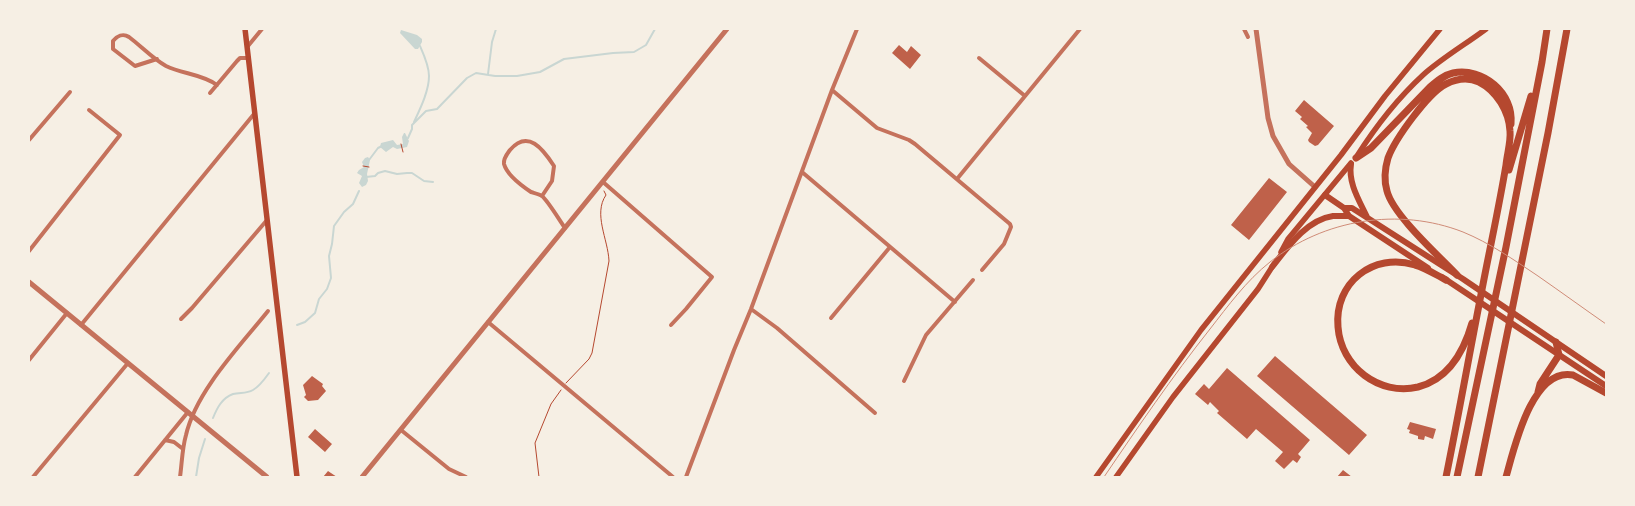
<!DOCTYPE html>
<style>
body{margin:0}
#map{position:relative;width:1635px;height:506px;overflow:hidden;background:#f6efe4;font-family:"Zilla Slab",serif}
canvas{display:block}
.frame{position:absolute;inset:0;border:30px solid #f6efe4;pointer-events:none}
</style>
<div id="map">
<canvas width="1635" height="506"></canvas>
<div class="frame"></div>
</div>
<script>
const ctx = document.querySelector('canvas').getContext('2d');
ctx.lineJoin = 'round';
function fill(path, color) { ctx.fillStyle = color; ctx.fill(path, 'evenodd'); }
function stroke(path, color, width, dash) { ctx.strokeStyle = color; ctx.lineWidth = width; ctx.lineCap = dash ? 'butt' : 'round'; ctx.setLineDash(dash || []); ctx.stroke(path); }
fill(new Path2D(`
 M401 30 417 35 422 39V42L418 49H415L400 33Z
 M404 133H405L409 141 407 147 397 149 393 147 386 152 380 147 381 143 393 140 397 145 403 144 402 137Z
 M368 157 370 160 367 174 368 181 366 185 362 187 359 183 362 176 357 173 359 170 364 167 362 162 365 158Z`), '#c9d6d2');
stroke(new Path2D(`
 M488 74 492 42 496 29
 M414 122C420 109 429 91 429 76 429 66 424 55 420 46
 M408 138 412 129V125L426 111 437 109 467 78 476 73 495 76H517L540 72 564 59 613 53 634 52 646 45 655 29
 M369 160 378 148 382 146
 M366 177 375 176 378 173 385 171 397 174 407 173H412L424 181 433 182
 M297 325 305 322 315 313 319 299 327 289 331 278 329 256 332 244 334 226 344 212 353 204 359 191
 M213 418C217 408 222 398 233 394 240 392 246 394 253 390 260 386 264 380 269 373
 M196 477 199 458 205 439`), '#c9d6d2', 2);
fill(new Path2D(`
 M899 45 907 52 911 46 921 55 910 69 892 53Z
 M1304 100 1334 126 1318 145 1315 146 1309 142 1308 140 1312 133 1306 127 1308 126 1300 119 1302 117 1295 111Z
 M1269 178 1287 192 1249 240 1231 225Z
 M1275 356 1367 435 1349 455 1257 376Z
 M1227 368 1310 440 1298 454 1301 457 1297 463 1293 460 1284 469 1275 461 1283 452 1256 429 1247 439 1217 413 1219 411 1210 402 1208 405 1195 394 1204 384 1209 389Z
 M312 376 323 384 322 386 326 391 318 400 308 401 304 397 306 395 303 385Z
 M1410 422 1436 429 1433 439 1425 436 1424 440 1418 439V436L1409 433 1410 430 1407 429Z
 M315 429 332 444 325 452 308 437Z
 M1343 470 1352 477H1337Z
 M328 471 337 477H323Z`), '#bf614a');
stroke(new Path2D(`
 M401 144 403 152
 M363 166 369 167
 M566 383 589 359 592 353 609 261C608 239 593 214 606 195L604 191
 M539 477 535 443 551 404 561 390`), '#b5482f', 1);
stroke(new Path2D(`
 M1244 29 1248 37
 M248 46 262 29
 M979 58 1025 96
 M157 59 135 66 113 49V41C117 36 123 33 129 37 141 46 153 59 166 66 182 74 202 74 217 85
 M832 90 877 128 909 140 915 144 1010 224 1011 227 1004 244 982 270
 M210 93 237 61 240 58H249
 M29 140 70 92
 M802 172 955 302
 M957 179 1080 29
 M603 182 712 277 686 309 671 325
 M542 196 552 181 554 166C543 149 528 129 510 150 507 154 503 159 504 164 507 175 522 186 531 192 534 193 539 194 542 196 548 201 560 221 565 228
 M29 251 120 135 89 110
 M751 309 777 328 875 413
 M831 318 890 247
 M181 319 192 308 267 220
 M488 322 673 477
 M81 325 254 114
 M29 360 67 313
 M904 381 926 335 973 280
 M401 430 449 469 466 477
 M165 440 174 442 183 449
 M33 477 128 363
 M135 477 188 412
 M180 477C182 463 182 449 186 435 196 391 240 346 268 311
 M686 477 734 350 751 309 832 90 857 29`), '#c5725c', 4);
stroke(new Path2D(`
 M1256 29 1268 118 1273 136 1289 164 1315 187
 M29 282 267 477
 M362 477 727 29`), '#c5725c', 5);
stroke(new Path2D(`
 M245 29 297 477
 M1357 156C1376 126 1397 99 1423 75 1442 58 1466 44 1486 29
 M1281 252 1288 239 1351 163
 M1096 477 1201 330 1341 155 1385 96 1440 29
 M1116 477 1173 397 1258 289 1274 264`), '#b5482f', 5.5);
stroke(new Path2D(`
 M1351 164C1348 183 1359 200 1367 217
 M1325 195 1344 208 1349 216 1428 268
 M1344 208H1352L1463 279 1606 376
 M1272 267C1287 248 1306 220 1333 216 1338 216 1344 216 1349 216
 M1442 277 1606 386`), '#b5482f', 6);
stroke(new Path2D(`
 M1356 158 1371 148 1430 87C1437 81 1444 75 1453 73 1483 67 1514 93 1511 124
 M1509 170 1531 96
 M1446 280C1436 275 1426 268 1415 265 1373 252 1334 283 1338 327 1341 367 1379 396 1418 387 1449 379 1464 351 1472 323
 M1538 392 1540 384 1559 355 1556 342
 M1446 477C1461 403 1474 328 1489 254 1495 224 1501 195 1506 165 1507 154 1511 142 1510 131 1509 112 1497 91 1479 82 1468 77 1456 79 1446 84 1428 93 1395 139 1388 158 1385 168 1384 181 1387 191 1393 215 1439 256 1457 275
 M1457 477 1506 247 1542 62 1547 29
 M1478 477 1548 133 1567 29
 M1506 477C1514 449 1532 367 1573 375L1606 393`), '#b5482f', 7);
stroke(new Path2D(`
 M1104 477C1138 427 1172 377 1210 329 1228 306 1246 281 1270 262 1324 219 1399 207 1463 232 1490 243 1514 260 1538 276 1561 292 1583 308 1606 324`), '#cf8b77', 1);
</script>
